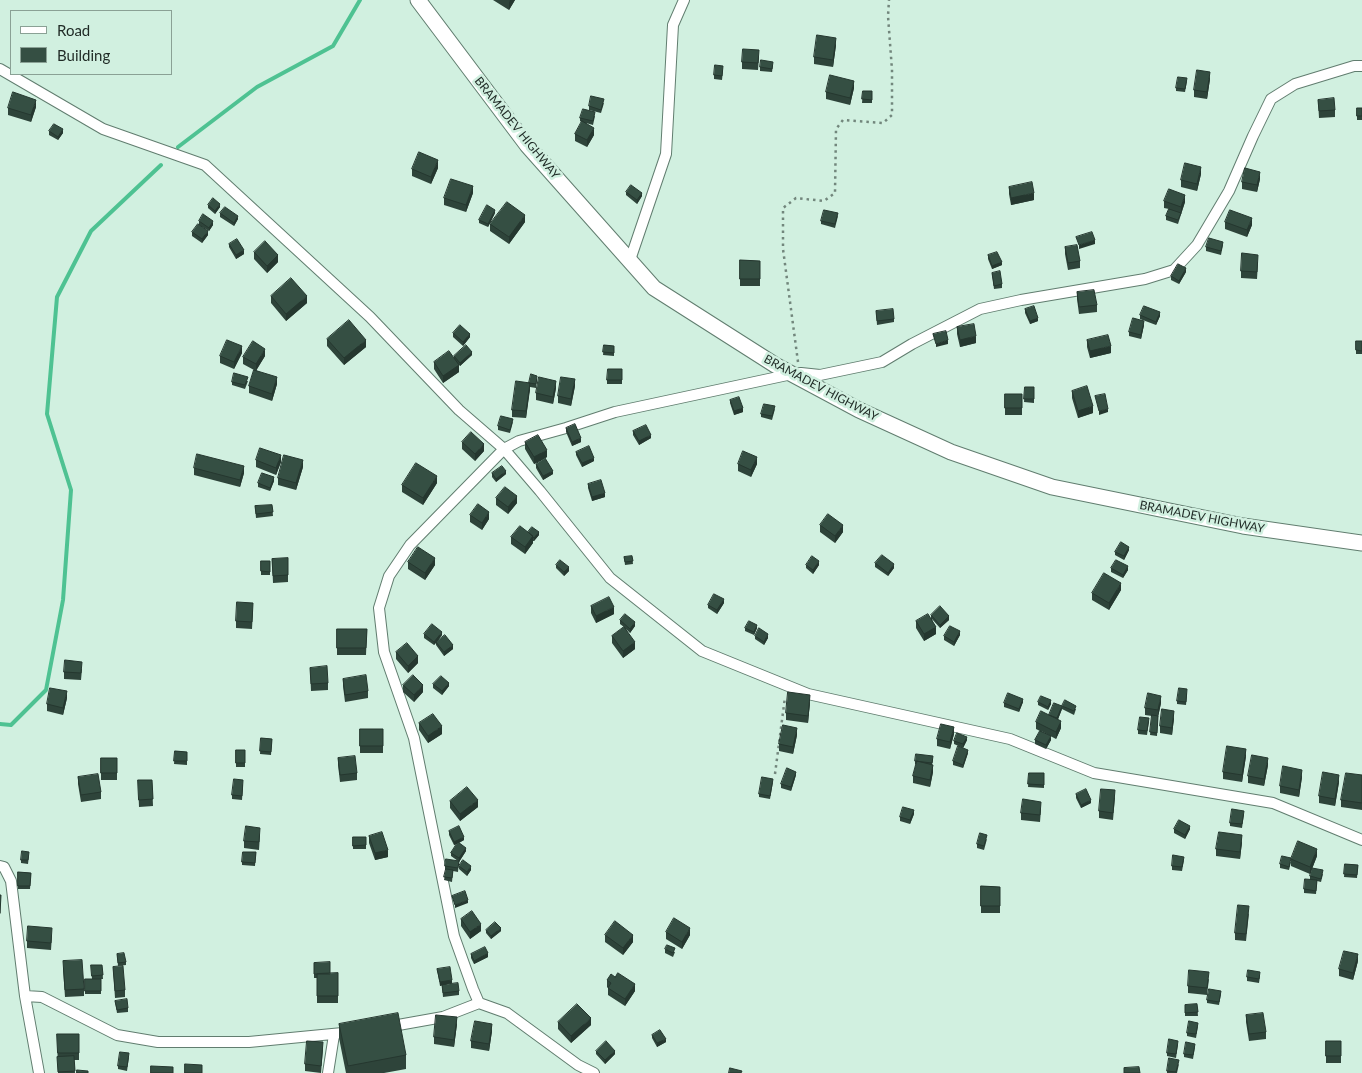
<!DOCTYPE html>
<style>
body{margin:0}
#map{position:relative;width:1362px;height:1073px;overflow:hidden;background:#d1f0e0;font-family:Lato,sans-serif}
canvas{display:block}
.legend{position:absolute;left:10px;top:10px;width:162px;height:65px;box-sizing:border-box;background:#d1f0e0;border:1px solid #8aa195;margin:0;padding:6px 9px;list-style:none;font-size:15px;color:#1f2a25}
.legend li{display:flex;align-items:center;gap:10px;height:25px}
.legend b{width:25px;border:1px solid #8aa195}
</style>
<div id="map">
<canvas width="1362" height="1073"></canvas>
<ul class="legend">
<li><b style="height:6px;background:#fff"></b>Road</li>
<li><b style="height:14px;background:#354f43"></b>Building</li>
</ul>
</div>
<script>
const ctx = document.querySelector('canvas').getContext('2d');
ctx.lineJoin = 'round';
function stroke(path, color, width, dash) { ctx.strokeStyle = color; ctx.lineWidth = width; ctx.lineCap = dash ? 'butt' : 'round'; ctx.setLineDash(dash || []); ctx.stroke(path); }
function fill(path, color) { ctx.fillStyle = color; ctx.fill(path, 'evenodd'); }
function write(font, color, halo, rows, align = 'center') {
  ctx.font = font + ' Lato,sans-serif'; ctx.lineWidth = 5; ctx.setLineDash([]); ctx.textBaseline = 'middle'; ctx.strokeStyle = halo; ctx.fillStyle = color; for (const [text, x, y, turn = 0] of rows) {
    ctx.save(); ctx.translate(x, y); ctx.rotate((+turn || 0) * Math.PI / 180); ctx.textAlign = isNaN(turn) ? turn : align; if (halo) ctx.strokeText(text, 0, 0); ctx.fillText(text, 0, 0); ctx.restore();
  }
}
stroke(new Path2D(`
 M178 147 257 87 333 46 360 0
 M0 724 11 725 46 690 63 600 71 490 47 414 57 297 91 231 161 165`), '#4ec292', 4);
const street = new Path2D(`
 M0 69 103 129 205 165 370 317 459 410 504 449 540 491 610 578 702 651 808 694 1010 739 1094 773 1273 803 1362 840
 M630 260 666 154 673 25 684 0
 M0 866 4 867 11 881 25 996
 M479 1003 507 1013 578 1065 594 1073
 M387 1027 443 1017 479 1003 473 989 454 936 414 738 384 652 379 608 389 576 410 545 504 449 519 441 566 428 615 412 792 374 801 373 820 375 882 362 912 344 980 309 1021 300 1145 279 1174 270 1197 245 1229 191 1253 136 1271 99 1295 84 1354 66H1362
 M39 1073 25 996 42 997 117 1035 158 1042H249L353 1032
 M328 1073 334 1035`);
const secondary = new Path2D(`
 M418 0 527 145 654 288 775 365 859 410 951 452 1052 487 1243 526 1362 543`);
stroke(street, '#617d6f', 12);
stroke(secondary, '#617d6f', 17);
stroke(new Path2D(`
 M798 362 783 249V208L796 198 824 201 835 193 836 129 843 120 883 123 892 115V70L888 16 889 0
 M775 774 785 697`), '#72867c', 2.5, [2.5, 4]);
stroke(street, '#fff', 10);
stroke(secondary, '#fff', 15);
fill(new Path2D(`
 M493 0H515L509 10Z
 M836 45 833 67 814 64V57Z
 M759 57 758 70 742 69V62Z
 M773 65 772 72 760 71V67Z
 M723 70 722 80 714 79V75Z
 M1210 79 1207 99 1194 97V90Z
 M1187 81 1185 92 1176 91V88Z
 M854 88 850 105 826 99V92Z
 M863 91H872V103H862Z
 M1318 100 1335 110V117L1319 118Z
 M604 103 601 113 589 110V106Z
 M36 107 31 122 8 115V108Z
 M1357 108H1362V120H1357Z
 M595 116 593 125 586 123 594 135 587 147 575 141V134L582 122 580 121V118Z
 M49 131 63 133 58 140 49 135Z
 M438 168 431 184 412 176V169Z
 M1201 174 1197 191 1181 187V180Z
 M1260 179 1257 192 1242 189V182Z
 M1009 187 1034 200 1011 205 1009 194Z
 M626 192 642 196 637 204 626 195Z
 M473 193 466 212 444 205V198Z
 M1164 201 1185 202 1178 224 1166 220V216L1169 209 1164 208Z
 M208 205 220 207 215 214 208 208Z
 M220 213 238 219 234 226 220 217Z
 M495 213 488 227 479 223V220Z
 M838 216 835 228 821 224V221Z
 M199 221 213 225 209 231 199 225Z
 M525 222 509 244 490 231V224Z
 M1225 222 1252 225 1247 237 1225 229Z
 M192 232 208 235 202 243 192 236Z
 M229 244 244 254 236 259 229 247Z
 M1223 245 1221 255 1206 251V247Z
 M1065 247 1080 261V268L1068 270 1065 254Z
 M254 252 278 262 267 273 254 259Z
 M988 255 1002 265 992 269 988 259Z
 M740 260 760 261V286H740Z
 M1258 262 1257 279 1241 278V271Z
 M1186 272 1179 284 1171 280V276Z
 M992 273 1002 284V288L994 289Z
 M1077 292 1097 305V312L1079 314 1077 299Z
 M271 296 307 303 286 321 271 303Z
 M1025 309 1038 321 1030 324 1025 313Z
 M876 311 894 319V322L877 325Z
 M1140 315 1160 316 1156 325 1140 319Z
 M1144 325 1141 339 1129 336V332Z
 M957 327 976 343 960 347 957 334Z
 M453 333 470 337 463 346 453 337Z
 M327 339 366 347 344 365 327 346Z
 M1087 340 1111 353 1090 358 1087 347Z
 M1356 341H1362V354H1356Z
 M604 345 614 346V356L603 355Z
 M242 353 234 369 220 363V356Z
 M472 355 460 366 458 364 459 372 443 383 434 369V362L454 358V356Z
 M265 356 256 370 277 384 272 401 249 393V386L254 370 243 364V357Z
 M622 369V384H607V380Z
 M537 379 536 388 530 387 526 418 512 417V410L529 383Z
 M248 381 245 389 232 385V382Z
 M575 386 571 406 558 403V396Z
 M1025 387H1034V403L1024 402Z
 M556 388 553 404 536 400V393Z
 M1072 391 1093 413 1078 418 1072 398Z
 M1005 394H1022V415H1005Z
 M730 400 743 412 734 415 730 403Z
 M775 409 772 420 761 417V414Z
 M513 422 510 433 498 430V426Z
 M566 428 581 442 572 446 566 432Z
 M633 431 651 438 639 445 633 435Z
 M462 442 484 451 475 461 462 449Z
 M525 442 547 457 534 464 525 449Z
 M576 452 594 461 582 467 576 455Z
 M256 460 281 462 276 475 256 467Z
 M536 464 553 474 543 480 536 468Z
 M738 464H757L751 477 738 471Z
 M303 467 296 490 278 485V478Z
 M194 468 244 473 240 487 194 475Z
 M492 473 506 474 496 482 492 477Z
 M274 481 270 491 258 487V483Z
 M437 483 423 505 402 492V485Z
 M588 484 605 497 592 501 588 488Z
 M496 498 517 503 508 514 496 505Z
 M272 505 273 516 256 518 255 506Z
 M470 515 489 519 482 530 470 522Z
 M820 525 843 532 835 543 820 532Z
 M528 532 539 535 534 541H533V543L525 554 511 544V537Z
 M1129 550 1124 560 1115 555V552Z
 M632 556 633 564 625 565 624 557Z
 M288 558V582L273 583 272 559Z
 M261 561H270V575H261Z
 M408 562 435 565 425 580 408 569Z
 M875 563 894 568 888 576 875 567Z
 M556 565 569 571 564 576 556 568Z
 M806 565H819L813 574 806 568Z
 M1111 568 1128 570 1123 578 1111 572Z
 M1121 590 1109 610 1092 600V593Z
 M724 603 717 614 708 608V605Z
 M591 606 614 614 596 623 591 613Z
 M253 610 252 629 236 628V621Z
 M931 615 949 620 940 628 932 619 936 634 924 641 916 628V621L931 618Z
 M620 620 635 626 630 633 626 629 635 649 623 658 612 643V636L624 627 620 624Z
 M745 628H757L754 635 745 631Z
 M337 629H367L366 655H337Z
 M424 634 442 635 438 640 453 649 444 656 436 645V643L434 645 424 638Z
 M960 635 954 646 944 640V636Z
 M755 636 768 638 764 645 755 639Z
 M396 652 418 663 408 673 396 659Z
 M310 668 328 683V690L311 691Z
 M82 669 81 680 64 679V672Z
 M343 679 368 691V698L345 702 343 686Z
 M433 684 449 686 442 695 433 688Z
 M403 685 423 692 414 702 403 692Z
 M1187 693 1186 705 1177 704V701Z
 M67 698 63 715 47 711V704Z
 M810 702 808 723 786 720V713Z
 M1023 702 1019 712 1004 707V703Z
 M1038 702 1051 704 1048 710 1038 705Z
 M1161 703 1158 717 1157 736 1150 735 1152 716 1145 715V708Z
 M1062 706 1076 709 1074 715 1062 709Z
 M1062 709 1058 719 1061 728 1056 739 1041 731 1051 740 1046 749 1035 744V740L1040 731 1036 729V722L1049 715Z
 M1174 718 1172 735 1160 733V726Z
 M1149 721 1147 735 1138 734V730Z
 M419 723 442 734 428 743 419 730Z
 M360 729H383V753H360Z
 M954 734 950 749 937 746V739Z
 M797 735 793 754 779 751V744Z
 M261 738 272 739 271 755 260 754Z
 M967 740 963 748 954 744V741Z
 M236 750H245V767H236Z
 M175 751 187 752V765L174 764Z
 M968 753 963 768 953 765V761Z
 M1246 756 1242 782 1223 779V772Z
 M101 758H117V780H101Z
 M338 758 357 773V780L340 782 338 765Z
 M933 760 932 765 933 772 930 787 913 783V776L916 764H915V761Z
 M1268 765 1264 786 1248 783V776Z
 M1029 773H1044V788L1028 787Z
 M796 775 791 791 781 788V784Z
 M1362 775V810L1341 807V800Z
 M78 777 101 792V799L81 802 78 784Z
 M1302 777 1299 797 1280 793V786Z
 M138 780H152L153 806 139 807Z
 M773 782 770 799 759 797V794Z
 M1339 782 1335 806 1319 803V796Z
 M243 784 242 800 232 799V795Z
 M1076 794 1091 803 1081 808 1076 798Z
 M1115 797 1113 820 1099 818V811Z
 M450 801 478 807 460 821 450 808Z
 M1041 809 1040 822 1021 820V813Z
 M914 814 910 824 900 821V817Z
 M1244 814 1242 828 1230 826V823Z
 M1174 829H1190L1185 839 1174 833Z
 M449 831 464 840 459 843 466 851 459 862V861L458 872 453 871 452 882 444 880 446 870H445V866L458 861 451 856V853L457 844 454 845 449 835Z
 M260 835 259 850 244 848V841Z
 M369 836 388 857 375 860 369 843Z
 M353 837H366V849H353Z
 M987 839 984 850 977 848V844Z
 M1242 842 1240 859 1216 856V849Z
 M256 852 255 866 242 865V862Z
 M29 855 28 864 21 863V860Z
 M1317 856 1310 874 1291 866V859Z
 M1184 860 1182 871 1172 870V866Z
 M1291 862 1289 870 1280 868V864Z
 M1345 864 1358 865 1357 878 1344 877Z
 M459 866 471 870 467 876 459 869Z
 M18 872 31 873 30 889H18Z
 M1323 874 1321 882 1317 881 1316 894 1304 893V889L1310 880V876Z
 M981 886 1000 887V913H981Z
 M1249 913 1246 941 1235 940V933Z
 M461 919 481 931 470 939 461 926Z
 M486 930 501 931 491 939 486 933Z
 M666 932 690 935 682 949 666 939Z
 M52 935 51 950 27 948V941Z
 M605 935 633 942 623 955 605 942Z
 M665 949 675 952 673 957 665 953Z
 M117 954 126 962V965L118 966Z
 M471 954 488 957 474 964 471 958Z
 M1358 961 1353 980 1339 976V969Z
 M314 963 330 974 338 973V1003H317V978H314Z
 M91 965H102L103 979H98H101V994H85V979H92Z
 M113 967 125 990V997L115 998Z
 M63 968 84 989V996L65 997Z
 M437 969 452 983 446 984 459 991V995L443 997 442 985 440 986Z
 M1260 976 1259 983 1247 981V977Z
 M1209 979 1207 995 1188 993V986Z
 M607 980 635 991 625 1006 608 995V988L607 987Z
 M1221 994 1219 1005 1207 1003V1000Z
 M115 1001 128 1008V1012L117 1013Z
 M1197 1004 1198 1016H1185V1005Z
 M1246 1015 1266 1032V1039L1249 1041 1246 1022Z
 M558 1022 591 1025 571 1043 558 1029Z
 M339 1024 406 1055V1069L384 1073H346L339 1038Z
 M457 1024 454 1047 434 1044V1037Z
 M1198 1026 1196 1038 1187 1036V1033Z
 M492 1031 489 1051 471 1048V1041Z
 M57 1034H79V1060H74L75 1073H58Z
 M652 1035 666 1042 657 1047 652 1038Z
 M1326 1041H1341V1063H1326Z
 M1178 1044 1176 1058 1167 1056V1053Z
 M1195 1047 1193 1059 1184 1057V1054Z
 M323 1049 321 1073 305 1071V1064Z
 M596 1051 615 1054 605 1064 596 1054Z
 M129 1057 127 1071 118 1069V1066Z
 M1179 1064 1177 1073H1167V1071Z`), '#2e443a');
fill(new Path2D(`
 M510 0H515L509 10V3Z
 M836 38V45L833 67V60Z
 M1210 72V79L1207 99V92Z
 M854 81V88L850 105V98Z
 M36 100V107L31 122V115Z
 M594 128V135L587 147V140Z
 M63 129V133L58 140V137Z
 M438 160V168L431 184V177Z
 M1201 167V174L1197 191V184Z
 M1260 172V179L1257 192V185Z
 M473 186V193L466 212V205Z
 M642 193V196L637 204V200Z
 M1034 193V200L1011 205V198Z
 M1185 195V202L1181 214V207Z
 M220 204V207L215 214V211Z
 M495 210V213L488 227V224Z
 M525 215V222L509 244V237Z
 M238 216V219L234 226V223Z
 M1252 218V225L1247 237V230Z
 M213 221V225L209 231V228Z
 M208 231V235L202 243V239Z
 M1095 240V244L1079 249V245Z
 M244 250V254L236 259V255Z
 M278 255V262L267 273V266Z
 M1002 262V265L992 269V266Z
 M1186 268V272L1179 284V281Z
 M307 296V303L286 321V314Z
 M1160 312V316L1156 325V322Z
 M1038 318V321L1030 324V321Z
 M1144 321V325L1141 339V335Z
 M470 334V337L463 346V342Z
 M976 336V343L960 347V340Z
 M366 340V347L344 365V358Z
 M948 340V344L936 347V344Z
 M242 346V353L234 369V362Z
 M1111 346V353L1090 358V351Z
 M265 349V356L256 371V364Z
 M472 352V355L460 366V363Z
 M459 365V372L443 383V376Z
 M277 377V384L272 401V394Z
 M575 379V386L571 406V399Z
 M556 381V388L553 404V397Z
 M530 383V390L526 418V411Z
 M1093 406V413L1078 418V411Z
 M743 408V412L734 415V411Z
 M1108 409V412L1099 415V411Z
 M651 435V438L639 445V441Z
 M581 438V442L572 446V442Z
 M484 444V451L475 461V454Z
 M547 450V457L534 464V457Z
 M281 455V462L276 475V468Z
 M757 457V464L751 477V470Z
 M594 458V461L582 467V463Z
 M303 460V467L296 490V483Z
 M244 466V473L240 487V480Z
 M506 471V474L496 482V479Z
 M553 471V474L543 480V476Z
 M437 476V483L423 505V498Z
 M274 477V481L270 491V488Z
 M605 493V497L592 501V497Z
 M517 496V503L508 514V507Z
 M489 512V519L482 530V523Z
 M843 525V532L835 543V536Z
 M539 532V535L534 541V538Z
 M533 536V543L525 554V547Z
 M1129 547V550L1124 560V556Z
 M435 558V565L425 580V573Z
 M819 561V565L813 574V570Z
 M894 564V568L888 576V573Z
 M1128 566V570L1123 578V575Z
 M569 567V571L564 576V572Z
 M1121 583V590L1109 610V603Z
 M724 599V603L717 614V610Z
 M614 607V614L596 623V616Z
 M949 616V620L940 628V625Z
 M635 622V626L630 633V629Z
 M757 625V628L754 635V632Z
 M936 627V634L924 641V634Z
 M960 631V635L954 646V642Z
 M442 632V635L434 645V642Z
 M768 634V638L764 645V642Z
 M635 642V649L623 658V651Z
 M453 645V649L444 656V652Z
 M418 656V663L408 673V666Z
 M449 683V686L442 695V691Z
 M423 685V692L414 702V695Z
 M67 691V698L63 715V708Z
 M810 695V702L808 723V716Z
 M1161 696V703L1158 717V710Z
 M1023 699V702L1019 712V709Z
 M1051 700V704L1048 710V707Z
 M1062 706V709L1057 722V718Z
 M1174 711V718L1172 735V728Z
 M1061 721V728L1056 739V732Z
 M442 726V734L428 743V736Z
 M954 727V734L950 749V742Z
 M797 728V735L793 754V747Z
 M1051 736V740L1046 749V745Z
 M967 737V740L963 748V744Z
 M1246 749V756L1242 782V775Z
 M968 750V753L963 768V765Z
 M1268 758V765L1264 786V779Z
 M933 765V772L930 787V780Z
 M1302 770V777L1299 797V790Z
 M796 772V775L791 791V787Z
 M1339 775V782L1335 806V799Z
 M478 800V807L460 821V814Z
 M1091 800V803L1081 808V805Z
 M914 810V814L910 824V820Z
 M1190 826V829L1185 839V835Z
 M1242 835V842L1240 859V852Z
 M464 837V840L454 845V842Z
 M466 848V851L459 862V858Z
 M1317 849V856L1310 874V867Z
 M388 850V857L375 860V853Z
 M471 866V870L467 876V872Z
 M468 900V903L455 908V905Z
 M481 924V931L470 939V932Z
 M501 928V931L491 939V936Z
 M690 928V935L682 949V942Z
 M633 935V942L623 955V948Z
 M488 953V957L474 964V961Z
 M1358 954V961L1353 980V973Z
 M452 980V983L440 986V982Z
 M635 984V991L625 1006V999Z
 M457 1017V1024L454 1047V1040Z
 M591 1018V1025L571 1043V1036Z
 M492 1024V1031L489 1051V1044Z
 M666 1039V1042L657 1047V1043Z
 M615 1051V1054L605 1064V1060Z`), '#25372f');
const building = new Path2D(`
 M817 35 836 38 833 60 814 57Z
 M743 49 759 50 758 63 742 62Z
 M761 60 773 62 772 69 760 67Z
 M715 65 723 66 722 76 714 75Z
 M1197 70 1210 72 1207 92 1194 90Z
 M830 75 854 81 850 98 826 92Z
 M1178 77 1187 78 1185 89 1176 88Z
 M863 91H872V100L862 99Z
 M13 92 36 100 31 115 8 108Z
 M591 96 604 99 601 110 589 106Z
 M1334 98 1335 110 1319 111 1318 100Z
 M1357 108H1362V116H1357Z
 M583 109 595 112 593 121 580 118Z
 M582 121 594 128 587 140 575 134Z
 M54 124 63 129 58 137 49 131Z
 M419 152 438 160 431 177 412 169Z
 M1185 163 1201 167 1197 184 1181 180Z
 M1245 168 1260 172 1257 185 1242 182Z
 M451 179 473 186 466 205 444 198Z
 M1032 182 1034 193 1011 198 1009 187Z
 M631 185 642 193 637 200 626 192Z
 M1169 189 1185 195 1181 207 1164 201Z
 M213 198 220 204 215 211 208 205Z
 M507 202 525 215 509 237 490 224Z
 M487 205 495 210 488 224 479 220Z
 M225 207 238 216 234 223 220 213Z
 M1169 209 1181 213 1178 220 1166 216Z
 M824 210 838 213 835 224 821 221Z
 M1230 210 1252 218 1247 230 1225 222Z
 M203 214 213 221 209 228 199 221Z
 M198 224 208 231 202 239 192 232Z
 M1092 232 1095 240 1079 245 1076 237Z
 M1209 238 1223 242 1221 251 1206 247Z
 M237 239 244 250 236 255 229 244Z
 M265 241 278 255 267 266 254 252Z
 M1077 245 1080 261 1068 263 1065 247Z
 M997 252 1002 262 992 266 988 255Z
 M1242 253 1258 255 1257 272 1241 271Z
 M740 260 760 261V279H740Z
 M1178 264 1186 268 1179 281 1171 276Z
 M1000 271 1002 284 994 286 992 273Z
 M291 278 307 296 286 314 271 296Z
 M1094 290 1097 305 1079 307 1077 292Z
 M1034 306 1038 318 1030 321 1025 309Z
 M1144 306 1160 312 1156 322 1140 315Z
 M893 309 894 319 877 321 876 311Z
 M1133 318 1144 321 1141 335 1129 332Z
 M349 320 366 340 344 358 327 339Z
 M974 324 976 336 960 340 957 327Z
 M460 325 470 334 463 342 453 333Z
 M946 331 948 340 936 344 933 334Z
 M1108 335 1111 346 1090 351 1087 340Z
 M227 340 242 346 234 362 220 356Z
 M253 341 265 349 256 364 243 357Z
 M1356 341H1362V351L1356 350Z
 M466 345 472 352 460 363 454 356Z
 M604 345 614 346V353L603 352Z
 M449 351 459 365 443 376 434 362Z
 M608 369H622V380H607Z
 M254 370 277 377 272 394 249 386Z
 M234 373 248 377 245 385 232 382Z
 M531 374 537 376 536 384 529 383Z
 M539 377 556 381 553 397 536 393Z
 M561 377 575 379 571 399 558 396Z
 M516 381 530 383 526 411 512 410Z
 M1087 386 1093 406 1078 411 1072 391Z
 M1025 387H1034V399H1024Z
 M1005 394H1022V408H1005Z
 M1105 394 1108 409 1099 411 1095 396Z
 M739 397 743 408 734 411 730 400Z
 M764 404 775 406 772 416 761 414Z
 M501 416 513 419 510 430 498 426Z
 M575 424 581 438 572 442 566 428Z
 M646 425 651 435 639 441 633 431Z
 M471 432 484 444 475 454 462 442Z
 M538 435 547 450 534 457 525 442Z
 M589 446 594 458 582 463 576 452Z
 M260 448 281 455 276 468 256 460Z
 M743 451 757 457 751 470 738 464Z
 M197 454 244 466 240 480 194 468Z
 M284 455 303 460 296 483 278 478Z
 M545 458 553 471 543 476 536 464Z
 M416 463 437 476 423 498 402 485Z
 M502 466 506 471 496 479 492 473Z
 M262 473 274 477 270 488 258 483Z
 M601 480 605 493 592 497 588 484Z
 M505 487 517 496 508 507 496 498Z
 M478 504 489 512 482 523 470 515Z
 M272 505 273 512 256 514 255 506Z
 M828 514 843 525 835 536 820 525Z
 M520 526 533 536 525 547 511 537Z
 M532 527 539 532 534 538 528 532Z
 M1121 542 1129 547 1124 556 1115 552Z
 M418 547 435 558 425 573 408 562Z
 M882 555 894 564 888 573 875 563Z
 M632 556 633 561 625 562 624 557Z
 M812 556 819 561 813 570 806 565Z
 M288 558V575L273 576 272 559Z
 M560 560 569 567 564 572 556 565Z
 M1116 560 1128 566 1123 575 1111 568Z
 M261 561H270V572L261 571Z
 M1104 573 1121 583 1109 603 1092 593Z
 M714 594 724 599 717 610 708 605Z
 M609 597 614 607 596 616 591 606Z
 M237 602 253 603 252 622 236 621Z
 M940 606 949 616 940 625 931 615Z
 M625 614 635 622 630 629 620 620Z
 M928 614 936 627 924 634 916 621Z
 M749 621 757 625 754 632 745 628Z
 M432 624 442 632 434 642 424 634Z
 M950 626 960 631 954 642 944 636Z
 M624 627 635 642 623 651 612 636Z
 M759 628 768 634 764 642 755 636Z
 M337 629H367L366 648H337Z
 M445 635 453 645 444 652 436 642Z
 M407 643 418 656 408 666 396 652Z
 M65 660 82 662 81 673 64 672Z
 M327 666 328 683 311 684 310 668Z
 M366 675 368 691 345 695 343 679Z
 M413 675 423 685 414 695 403 685Z
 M441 676 449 683 442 691 433 684Z
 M50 688 67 691 63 708 47 704Z
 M1179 688 1187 689 1186 702 1177 701Z
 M788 692 810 695 808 716 786 713Z
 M1008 693 1023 699 1019 709 1004 703Z
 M1148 693 1161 696 1158 710 1145 708Z
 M1041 696 1051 700 1048 707 1038 702Z
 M1065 700 1076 706 1074 711 1062 706Z
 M1054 703 1062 706 1057 718 1049 715Z
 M1162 709 1174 711 1172 728 1160 726Z
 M1041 711 1061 721 1056 732 1036 722Z
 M433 714 442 726 428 736 419 723Z
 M1152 715 1158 716 1157 733 1150 732Z
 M1140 717 1149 718 1147 731 1138 730Z
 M941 724 954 727 950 742 937 739Z
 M783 725 797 728 793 747 779 744Z
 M360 729H383V746H360Z
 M1040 731 1051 736 1046 745 1035 740Z
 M957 733 967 737 963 744 954 741Z
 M261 738 272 739 271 752 260 751Z
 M958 746 968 750 963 765 953 761Z
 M1227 746 1246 749 1242 775 1223 772Z
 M236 750H245V763H236Z
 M175 751 187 752V761H174Z
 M916 754 933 756 932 763 915 761Z
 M1252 755 1268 758 1264 779 1248 776Z
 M355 756 357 773 340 775 338 758Z
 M101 758H117V773H101Z
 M917 761 933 765 930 780 913 776Z
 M1283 766 1302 770 1299 790 1280 786Z
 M787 768 796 772 791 787 781 784Z
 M1323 772 1339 775 1335 799 1319 796Z
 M1029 773H1044V785L1028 784Z
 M1346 773 1362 775V803L1341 800Z
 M98 774 101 792 81 795 78 777Z
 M762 777 773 779 770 796 759 794Z
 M234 779 243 780 242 796 232 795Z
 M138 780H152L153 799 139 800Z
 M467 787 478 800 460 814 450 801Z
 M1086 789 1091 800 1081 805 1076 794Z
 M1101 789 1115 790 1113 813 1099 811Z
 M1023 799 1041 802 1040 815 1021 813Z
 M903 807 914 810 910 820 900 817Z
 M1232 809 1244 811 1242 824 1230 823Z
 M1179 820 1190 826 1185 835 1174 829Z
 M246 826 260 828 259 842 244 841Z
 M459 826 464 837 454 842 449 831Z
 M382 832 388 850 375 853 369 836Z
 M1219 832 1242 835 1240 852 1216 849Z
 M980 833 987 835 984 846 977 844Z
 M353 837H366V845L353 846Z
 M1298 841 1317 849 1310 867 1291 859Z
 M458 842 466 848 459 858 451 853Z
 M22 851 29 852 28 860H21Z
 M243 852H256L255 863 242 862Z
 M1173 855 1184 857 1182 867 1172 866Z
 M1282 856 1291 858 1289 867 1280 864Z
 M446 859 459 861 458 868 445 866Z
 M463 860 471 866 467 872 459 866Z
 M1345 864 1358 865 1357 875 1344 874Z
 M1312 868 1323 870 1321 879 1310 876Z
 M446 869 453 870 452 878 444 877Z
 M18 872 31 873 30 886H18Z
 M1305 879 1317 880 1316 891 1304 889Z
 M981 886 1000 887V906H981Z
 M465 891 468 900 455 905 452 896Z
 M0 895H1L0 913Z
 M1238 905 1249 906 1246 934 1235 933Z
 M472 911 481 924 470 932 461 919Z
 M674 918 690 928 682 942 666 932Z
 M615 921 633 935 623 948 605 935Z
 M495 922 501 928 491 936 486 930Z
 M28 926 52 928 51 943 27 941Z
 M667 945 675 948 673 953 665 949Z
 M485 947 488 953 474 961 471 954Z
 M1344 951 1358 954 1353 973 1339 969Z
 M124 953 126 962 118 963 117 954Z
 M82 960 84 989 65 990 63 961Z
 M330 962V974H314V963Z
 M91 965H102L103 975 92 976Z
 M123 966 125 990 115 991 113 967Z
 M450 967 452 980 440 982 437 969Z
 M1189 970 1209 972 1207 988 1188 986Z
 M1248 970 1260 972 1259 979 1247 977Z
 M338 973V996H317V974Z
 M618 973 635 984 625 999 608 988 611 983 607 980 611 974 615 977Z
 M85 979H101V991H85Z
 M458 983 459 991 443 993 442 985Z
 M1209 989 1221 991 1219 1002 1207 1000Z
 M127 999 128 1008 117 1010 115 1001Z
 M577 1004 591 1018 571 1036 558 1022Z
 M1197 1004 1198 1012 1185 1013V1005Z
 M398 1013 406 1055 348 1066 339 1024Z
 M1263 1013 1266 1032 1249 1034 1246 1015Z
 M436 1015 457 1017 454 1040 434 1037Z
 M475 1021 492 1024 489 1044 471 1041Z
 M1189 1021 1198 1023 1196 1034 1187 1033Z
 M660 1030 666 1039 657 1043 652 1035Z
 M57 1034H79V1053H58Z
 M1169 1039 1178 1041 1176 1054 1167 1053Z
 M307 1041 323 1042 321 1066 305 1064Z
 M606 1041 615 1051 605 1060 596 1051Z
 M1326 1041H1341V1056H1326Z
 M1186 1042 1195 1044 1193 1055 1184 1054Z
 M120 1052 129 1053 127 1067 118 1066Z
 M74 1056 75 1071 58 1072 57 1057Z
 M1169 1058 1179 1060 1176 1072 1167 1071Z
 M185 1064 202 1065V1073H185Z
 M151 1066 173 1067V1073H151Z
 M1139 1067 1140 1073H1124V1068Z
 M730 1068 742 1071 741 1073H729Z
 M77 1070 88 1071V1073H77Z`);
fill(building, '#354f43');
stroke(building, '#25372f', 1);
write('12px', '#1f2a25', '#d1f0e0', [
 ["BRAMADEV HIGHWAY",517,128,51],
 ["BRAMADEV HIGHWAY",821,388,28],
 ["BRAMADEV HIGHWAY",1202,517,11]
]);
</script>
